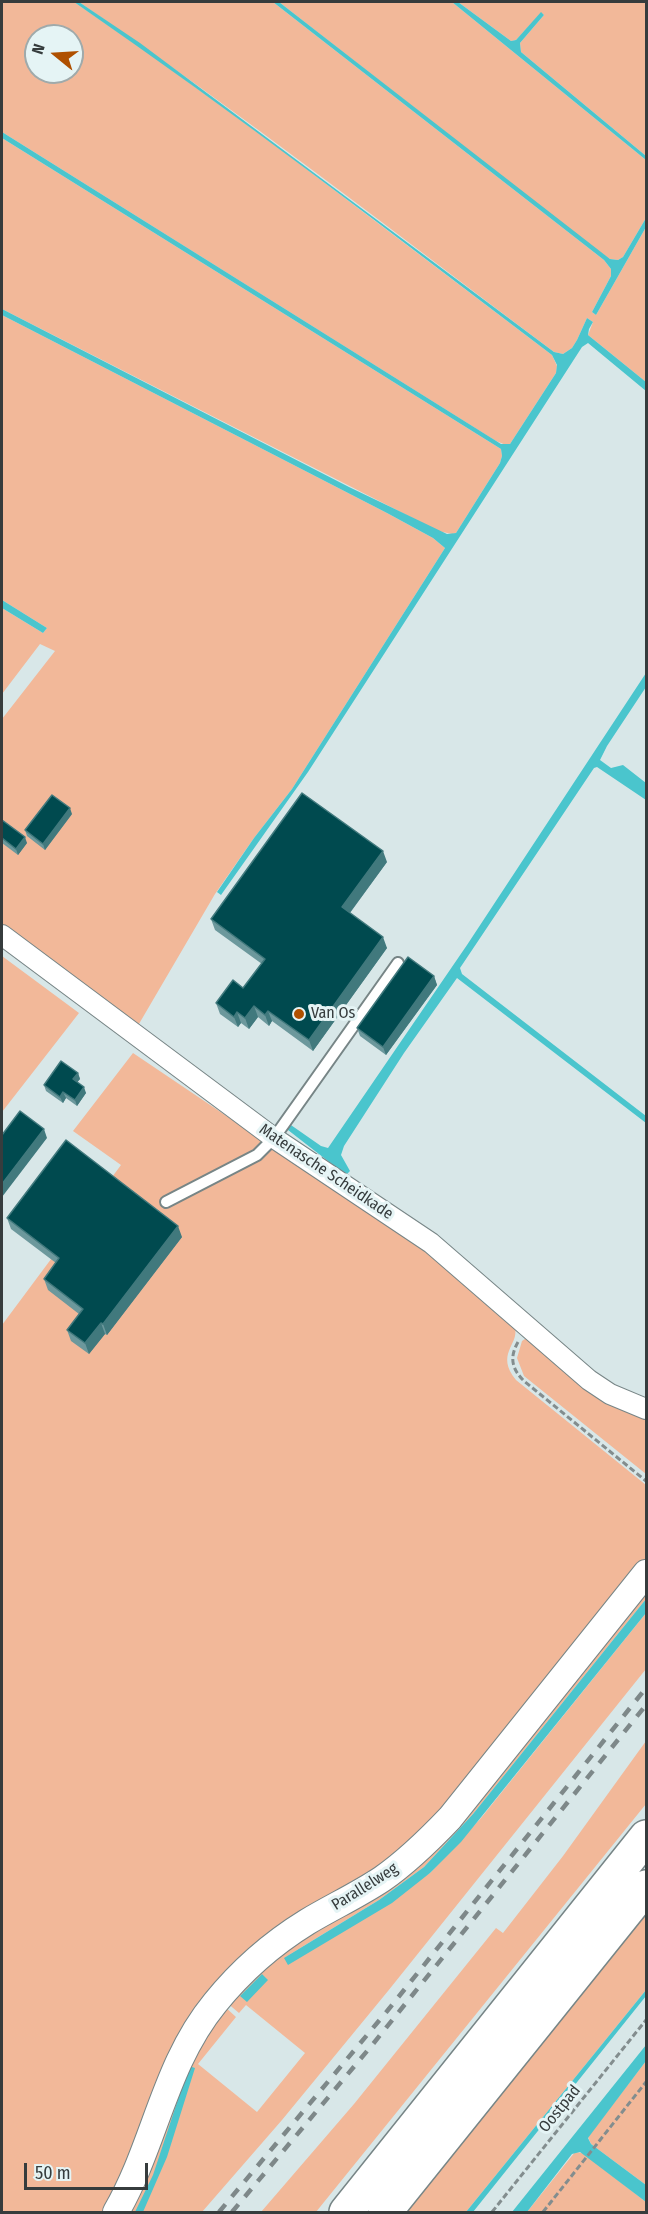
<!DOCTYPE html>
<style>
body{margin:0}
#map{position:relative;width:648px;height:2214px;overflow:hidden;background:#d8e7e8;font-family:"Fira Sans Condensed",sans-serif}
canvas{display:block}
.frame{position:absolute;inset:0;border:3px solid #363c3d;pointer-events:none}
.north{position:absolute;left:24px;top:24px;width:60px;height:60px;box-sizing:border-box;background:#e5f4f5;border:2px solid #9faaab;border-radius:50%;rotate:288deg;font-size:16px;font-weight:700;line-height:24px;text-align:center;color:#363c3d}
.north::after{content:'';display:block;margin:auto;width:21px;height:27px;background:#af5000;clip-path:polygon(50% 0,100% 100%,50% 72%,0 100%)}
.scale{position:absolute;left:24px;top:2163px;width:124px;height:27px;box-sizing:border-box;border:3px solid #363c3d;border-top:0;padding-left:8px;font-size:18px;line-height:21px;white-space:nowrap;color:#363c3d;-webkit-text-stroke:4px #e5f4f5;paint-order:stroke}
</style>
<div id="map">
<canvas width="648" height="2214"></canvas>
<div class="frame"></div>
<div class="north">N</div>
<div class="scale">50 m</div>
</div>
<script>
const ctx = document.querySelector('canvas').getContext('2d');
ctx.lineJoin = 'round';
function fill(path, color) { ctx.fillStyle = color; ctx.fill(path, 'evenodd'); }
function stroke(path, color, width, dash) { ctx.strokeStyle = color; ctx.lineWidth = width; ctx.lineCap = dash ? 'butt' : 'round'; ctx.setLineDash(dash || []); ctx.stroke(path); }
function write(font, color, halo, rows, align = 'center') {
  ctx.font = font + ' "Fira Sans Condensed",sans-serif'; ctx.lineWidth = 6; ctx.setLineDash([]); ctx.textBaseline = 'middle'; ctx.strokeStyle = halo; ctx.fillStyle = color; for (const [text, x, y, turn = 0] of rows) {
    ctx.save(); ctx.translate(x, y); ctx.rotate((+turn || 0) * Math.PI / 180); ctx.textAlign = isNaN(turn) ? turn : align; if (halo) ctx.strokeText(text, 0, 0); ctx.fillText(text, 0, 0); ctx.restore();
  }
}
fill(new Path2D(`
 M2 2H74L150 54 280 149 552 355 557 366 556 373 510 444 506 445 496 441 2 132ZM36 36H72V72H36Z
 M79 2H273L604 260 611 269V276L592 312 596 315 646 227V382L588 335 593 322 587 318 577 340 572 348 563 354 554 352C397 234 241 113 79 2Z
 M279 2H452L646 160V218L623 257 618 260 610 259 594 248Z
 M458 2H646V156L521 52 520 43 544 15 541 13 516 40 511 41Z
 M2 138 501 449 502 456 500 463 456 533 452 534 438 531 2 309Z
 M2 315 387 513 433 538 445 548 292 789 254 838 215 894 136 1029 2 929V719L55 651 40 644 2 694V608L43 633 47 628 2 600Z
 M2 956 79 1013 2 1112Z
 M133 1053 421 1247 515 1328C519 1345 495 1354 516 1380L646 1485V1563L485 1762 404 1853 253 1952 108 2212H2V1325L121 1165 73 1131Z
 M528 1337 646 1415V1474L524 1376 517 1358 522 1341Z
 M646 1586V1599L473 1814 424 1867 379 1900 284 1958 430 1873 481 1818 646 1613V1669L388 1991 282 2120 202 2212H125L170 2100 223 2005 236 2017 198 2064 257 2112 305 2053 246 2005 239 2013 226 2002 262 1964 377 1891Z
 M646 1741V1804L316 2212H261L354 2104 496 1928 503 1933 563 1856Z
 M646 1909V1990L466 2212H403Z
 M646 2061V2185L591 2144 588 2137Z
 M575 2152 583 2153 646 2202V2212H527Z`), '#f2b899');
fill(new Path2D(`
 M74 2H79L140 43 554 352 563 354 572 348 577 340 587 318 593 322 589 329 588 335 646 382V391L588 343 582 347 308 772 221 895 217 892 254 838 292 789 445 548 433 538 387 513 2 315V309L349 487 447 534 456 533 500 463 502 456 501 449 2 138V132L501 444H510L556 373 557 365 552 355C394 235 237 114 74 2Z
 M273 2H279L610 259 618 260 623 257 646 218V227L596 315 592 312 611 276V269L604 260Z
 M452 2H458L511 41 516 40 541 12 544 15 520 43 521 52 646 156V160Z
 M2 600 47 628 43 633 2 608Z
 M646 673V687L607 746 600 760 611 768 623 765 646 783V800L597 767 594 768 460 968 462 974 646 1116V1123L457 978 404 1053 344 1146 341 1155 350 1171 347 1174 342 1172 288 1130 286 1127 288 1123 321 1146 328 1148 467 945Z
 M646 1599V1613L461 1842 430 1873 392 1903 288 1965 284 1958 379 1900 424 1867 473 1814Z
 M262 1974 268 1980 247 2002 240 1996Z
 M646 1990V1996L473 2212H466Z
 M646 2045V2061L588 2138 591 2144 646 2185V2202L580 2152 572 2154 527 2212H512Z
 M189 2066 195 2068 167 2157 143 2212H135L153 2175Z`), '#4ac5cd');
const service = new Path2D(`
 M166 1202 257 1155 274 1138 398 963`);
const minor = new Path2D(`
 M2 935 274 1138 431 1243 589 1380 610 1394 646 1409`);
const tertiary = new Path2D(`
 M116 2212C155 2145 164 2065 215 2003 240 1972 273 1943 307 1922 332 1907 358 1895 382 1879 408 1861 429 1840 450 1818L646 1573`);
const motorway = new Path2D(`
 M346 2212 646 1837
 M385 2212 646 1887`);
stroke(service, '#778586', 14);
stroke(minor, '#778586', 22);
stroke(tertiary, '#778586', 28);
stroke(motorway, '#778586', 36);
stroke(new Path2D(`
 M518 1342C509 1358 512 1369 524 1381L646 1481
 M492 2212 646 2020
 M543 2212 646 2082`), '#838d8e', 3, [6, 3]);
stroke(service, '#fff', 10);
stroke(minor, '#fff', 20);
stroke(tertiary, '#fff', 26);
stroke(motorway, '#fff', 33);
stroke(new Path2D(`
 M219 2212 388 2010 646 1688
 M232 2212 373 2044 646 1705`), '#7e8889', 4.5, [10, 10]);
fill(new Path2D(`
 M72 814 45 850 27 836 25 830Z
 M2 820 27 843 18 855 2 843Z
 M387 862 350 913 387 948 313 1051 272 1021 269 1026 258 1017 249 1029 241 1023 238 1027 220 1014 216 1003 243 988 262 964 215 930 211 919Z
 M434 976 437 985 386 1055 360 1036 357 1028Z
 M78 1073 80 1079 77 1082 86 1093 77 1106 66 1098 63 1103 46 1091 44 1085Z
 M7 1218 182 1237 107 1335 105 1334 89 1354 71 1341 67 1330 79 1314 48 1290 44 1279 56 1263 11 1229Z`), '#6c989c');
fill(new Path2D(`
 M70 808 72 814 45 850 43 844Z
 M25 837 27 843 18 855 16 849Z
 M383 851 387 862 346 918 342 907Z
 M383 937 387 948 313 1051 309 1040Z
 M434 976 437 985 386 1055 383 1047Z
 M254 1006 258 1017 249 1029 245 1018Z
 M268 1011 272 1021 269 1026 265 1015Z
 M237 1012 241 1023 238 1027 234 1017Z
 M78 1073 80 1079 75 1085 73 1079Z
 M84 1087 86 1093 77 1106 75 1100Z
 M63 1092 66 1098 63 1103 60 1097Z
 M44 1129 47 1138 2 1197V1184Z
 M178 1226 182 1237 107 1335 103 1324Z
 M101 1323 105 1334 89 1354 85 1343Z`), '#41797d');
const building = new Path2D(`
 M302 793 383 851 342 907 383 937 309 1040 268 1011 265 1015 254 1006 245 1018 237 1012 234 1017 216 1003 233 980 243 988 265 959 211 919Z
 M52 795 70 808 43 844 25 830Z
 M2 820 25 837 16 849 2 838Z
 M408 957 434 976 383 1047 357 1028Z
 M61 1061 78 1073 73 1079 84 1087 75 1100 63 1092 60 1097 44 1085Z
 M20 1111 44 1129 2 1184V1135Z
 M66 1140 178 1226 103 1324 101 1323 85 1343 67 1330 83 1309 44 1279 59 1258 7 1218Z`);
fill(building, '#004a4f');
stroke(building, '#41797d', 1.5);
for (const [x, y, r, color] of [
 [299,1014,6,"#af5000"]
]) { const dot = new Path2D(); dot.arc(x, y, r, 0, 2 * Math.PI); ctx.fillStyle = color; ctx.fill(dot); stroke(dot, '#e5f4f5', 2); }
write('16px', '#363c3d', '#e5f4f5', [
 ["Van Os",311,1014]
], 'left');
write('16px', '#363c3d', '#e5f4f5', [
 ["Matenasche Scheidkade",326,1172,34],
 ["Parallelweg",365,1887,-32],
 ["Oostpad",560,2109,-51]
]);
</script>
